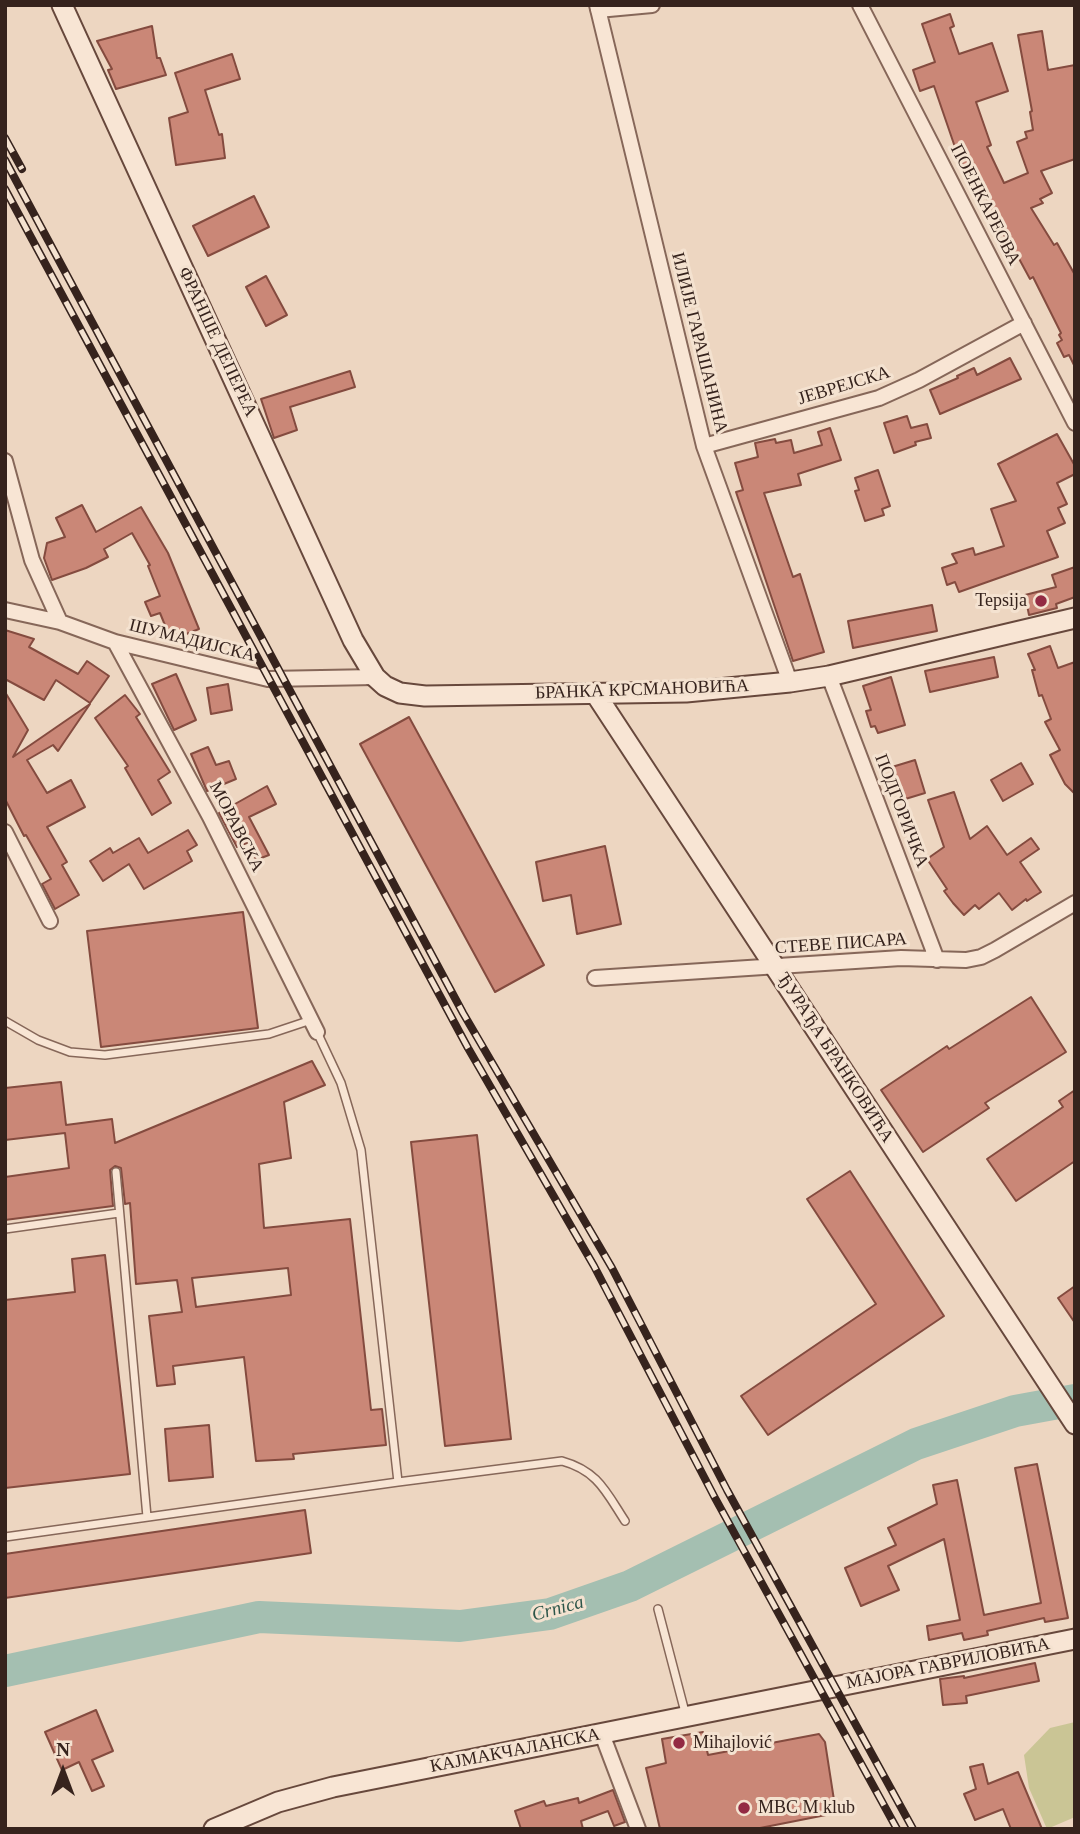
<!DOCTYPE html>
<meta charset="utf-8">
<style>
body{margin:0}
#map{position:relative;width:1080px;height:1834px;overflow:hidden;background:#edd6c1;font-family:"Times New Roman",serif}
canvas{display:block}
.frame{position:absolute;inset:0;border:7px solid #36231d;pointer-events:none}
.north{position:absolute;left:28px;top:1736px;width:70px;height:70px;-webkit-text-stroke:5px #f4e2d0;paint-order:stroke;rotate:0deg;font-size:19px;font-weight:700;line-height:28px;text-align:center;color:#36231d}
.north::after{content:'';display:block;margin:auto;width:24px;height:32px;background:#36231d;clip-path:polygon(50% 0,100% 100%,50% 72%,0 100%)}
</style>
<div id="map">
<canvas width="1080" height="1834"></canvas>
<div class="frame"></div>
<div class="north">N</div>
</div>
<script>
const ctx = document.querySelector('canvas').getContext('2d');
ctx.lineJoin = 'round';
function fill(path, color) { ctx.fillStyle = color; ctx.fill(path, 'evenodd'); }
function stroke(path, color, width, dash) { ctx.strokeStyle = color; ctx.lineWidth = width; ctx.lineCap = dash ? 'butt' : 'round'; ctx.setLineDash(dash || []); ctx.stroke(path); }
function write(font, color, halo, rows, align = 'center') {
  ctx.font = font + ' "Times New Roman",serif'; ctx.lineWidth = 6; ctx.setLineDash([]); ctx.textBaseline = 'middle'; ctx.strokeStyle = halo; ctx.fillStyle = color; for (const [text, x, y, turn = 0] of rows) {
    ctx.save(); ctx.translate(x, y); ctx.rotate((+turn || 0) * Math.PI / 180); ctx.textAlign = isNaN(turn) ? turn : align; if (halo) ctx.strokeText(text, 0, 0); ctx.fillText(text, 0, 0); ctx.restore();
  }
}
fill(new Path2D(`
 M1075 1722V1817L1047 1829 1029 1788 1024 1755 1050 1728Z`), '#cac595');
stroke(new Path2D(`
 M5 1671 259 1617 460 1626 550 1614 630 1586 916 1444 1015 1411 1075 1400`), '#a4bfb1', 32);
const building = new Path2D(`
 M950 14 954 26 950 28 959 54 992 43 1008 91 976 102 991 145 987 147 1004 183 1028 173 1017 142 1027 138 1025 132 1033 130 1030 112 1032 111 1018 35 1042 31 1048 70 1075 65V159L1041 171 1052 193 1040 199 1043 203 1031 208 1054 245 1057 243 1075 275V367L1069 355 1064 357 1057 343 1062 340 1059 335 1061 333 1033 277 1030 279 1017 255 1009 260 1000 245 1007 241 982 188 975 191 957 153 934 86 920 91 913 70 935 62 922 24Z
 M152 26 157 58H160L166 75 116 89 108 70 112 69 97 41Z
 M232 54 240 79 205 90 219 135 222 134 225 158 176 165 169 118 188 112 175 73Z
 M254 196 269 227 208 256 193 226Z
 M266 276 287 315 266 326 246 287Z
 M1010 358 1021 379 940 414 930 390 958 378 957 376 974 368 977 375Z
 M350 371 355 387 290 407 297 430 274 438 261 399Z
 M907 416 911 428 927 424 931 438 915 442 916 445 894 453 884 423Z
 M830 428 841 460 798 474 801 485 764 493 793 577 800 574 824 652 793 661 736 492 743 490 735 463 758 457 755 443 775 439 776 443 791 440 794 453 822 445 818 432Z
 M1057 434 1075 466V474L1057 483 1067 504 1058 508 1065 523 1047 531 1058 557 959 592 955 582 947 585 942 568 957 563 952 554 973 548 975 555 1004 546 991 509 1016 501 998 464Z
 M878 470 890 506 882 509 884 515 865 521 855 491 859 490 855 478Z
 M82 505 96 532 141 507 168 553 199 629 171 640 160 613 151 616 145 602 160 596 148 566 150 565 132 533 104 549 108 557 86 568 52 580 44 558 47 543 65 537 56 518Z
 M1075 567V597L1056 604 1057 608 1029 615 1025 595 1056 587 1052 575Z
 M932 605 937 631 853 648 848 621Z
 M5 630 34 639 29 647 78 674 87 661 109 676 90 703 56 680 44 700 5 679Z
 M1050 646 1058 668 1075 662V794L1065 784 1050 755 1060 750 1045 722 1051 719 1042 695 1039 696 1032 670H1035L1028 654Z
 M994 657 998 677 930 692 925 671Z
 M176 674 196 720 174 730 152 684Z
 M891 677 905 725 878 733 875 726 871 727 866 711 871 710 863 686Z
 M228 684 232 710 211 714 207 688Z
 M5 692 28 730 13 757 90 704 58 751 53 745 27 760 47 793 71 780 85 807 47 827 67 862 62 865 79 895 55 909 42 884 51 879 26 835 24 836 5 799Z
 M125 695 140 714 136 717 170 772 158 780 171 803 152 815 125 768 128 766 95 718Z
 M409 717 544 965 495 992 360 744Z
 M208 747 216 765 229 761 236 779 207 791 191 754Z
 M915 760 925 793 902 800 892 767Z
 M1021 763 1033 784 1003 801 991 780Z
 M267 786 276 804 249 817 269 855 256 860 249 842 237 847 219 813Z
 M954 792 970 839 987 826 1007 855 1031 838 1039 849 1020 862 1041 892 1027 901 1026 899 1012 910 999 893 979 909 975 905 964 915 953 903 944 891 947 889 927 859 944 847 928 800Z
 M188 830 197 845 187 851 192 861 144 889 129 864 103 881 90 861 110 848 113 853 139 838 148 853Z
 M605 846 621 924 577 934 571 895 543 901 536 862Z
 M243 912 258 1028 101 1047 87 931Z
 M1031 997 1066 1052 985 1103 989 1108 923 1152 881 1090 947 1046 949 1049Z
 M312 1061 325 1085 284 1102 291 1158 259 1164 264 1228 350 1219 371 1410 382 1409 386 1445 293 1454 294 1459 256 1461 244 1357 173 1366 175 1384 157 1386 149 1316 182 1312 177 1280 136 1284 130 1203 125 1204 121 1168 115 1166 110 1170 113 1206 5 1220V1177L69 1168 65 1133 5 1140V1088L61 1082 66 1125 112 1119 115 1143ZM288 1268 291 1295 196 1307 192 1278Z
 M1075 1090V1161L1016 1201 987 1159 1063 1107 1059 1101Z
 M477 1135 511 1439 445 1446 411 1142Z
 M850 1171 944 1316 768 1435 741 1396 876 1304 807 1199Z
 M105 1255 130 1474 5 1488V1300L75 1292 72 1259Z
 M1075 1286V1323L1058 1298Z
 M209 1425 213 1477 169 1481 165 1429Z
 M1037 1464 1068 1618 1045 1622 1044 1618 987 1631 988 1635 964 1640 962 1633 929 1640 927 1626 960 1620 944 1539 888 1566 899 1590 861 1606 845 1568 896 1545 888 1528 937 1504 933 1485 957 1480 984 1615 1041 1603 1015 1468Z
 M305 1510 311 1553 5 1598V1554Z
 M1035 1663 1039 1681 966 1696 967 1703 943 1705 940 1679 964 1676V1678Z
 M96 1710 113 1751 92 1760 104 1786 92 1791 79 1762 62 1770 45 1732Z
 M703 1732 708 1755 819 1734 825 1742 836 1813 755 1829H660L646 1768 666 1763 662 1739Z
 M983 1764 988 1784 1018 1772 1042 1829H1011L1003 1809 975 1820 964 1794 976 1789 970 1767Z
 M613 1790 625 1822 614 1826 608 1811 581 1821 583 1829H521L515 1811 544 1801 546 1806 578 1798 579 1803Z`);
fill(building, '#ca8777');
stroke(building, '#844b3f', 2);
const lane = new Path2D(`
 M5 1021 38 1040 70 1052 105 1055 269 1034 311 1020
 M317 1032 341 1083 361 1150 398 1482
 M116 1172 147 1517
 M5 1229 119 1213
 M5 1537 398 1482 562 1461C598 1471 606 1492 625 1521
 M658 1609 686 1716`);
const street = new Path2D(`
 M597 5 704 446 790 682
 M860 5 1075 423
 M598 10 652 5
 M704 446 879 398 919 380 1024 323
 M5 461 32 560 60 622
 M5 610 60 622 115 642 268 679 375 677
 M115 642 210 817 317 1032
 M829 676 937 960
 M5 832 50 921
 M595 978 901 958 966 960 981 957 995 950 1075 903
 M602 1734 638 1829`);
const secondary = new Path2D(`
 M62 5 353 640 375 677 385 686 400 693 425 696 686 692 790 682 829 676 1075 618
 M595 693 1075 1424
 M214 1829 278 1802 333 1787 1075 1639`);
stroke(lane, '#866759', 10);
stroke(street, '#866759', 18);
stroke(secondary, '#67483c', 23);
stroke(lane, '#f8e5d4', 7);
stroke(street, '#f8e5d4', 14);
stroke(secondary, '#f8e5d4', 19);
const rail = new Path2D(`
 M5 138 22 169
 M5 160 463 1013 612 1268 727 1490 913 1829
 M5 189 468 1048 594 1266 715 1498 897 1829`);
stroke(rail, '#36231d', 8);
stroke(rail, '#f4e2d0', 5, [16]);
for (const [x, y, r, color] of [
 [1041,601,7,"#932a43"],
 [679,1743,7,"#932a43"],
 [744,1808,7,"#932a43"]
]) { const dot = new Path2D(); dot.arc(x, y, r, 0, 2 * Math.PI); ctx.fillStyle = color; ctx.fill(dot); stroke(dot, '#f4e2d0', 2.5); }
write('18px', '#36231d', '#f4e2d0', [
 ["ПОЕНКАРЕОВА",985,205,63],
 ["ФРАНШЕ ДЕПЕРЕА",217,342,65],
 ["ИЛИЈЕ ГАРАШАНИНА",699,343,76],
 ["ЈЕВРЕЈСКА",844,386,-17],
 ["ШУМАДИЈСКА",192,641,14],
 ["БРАНКА КРСМАНОВИЋА",642,690,-2],
 ["ПОДГОРИЧКА",901,811,69],
 ["МОРАВСКА",236,827,63],
 ["СТЕВЕ ПИСАРА",841,944,-4],
 ["ЂУРАЂА БРАНКОВИЋА",835,1058,57],
 ["МАЈОРА ГАВРИЛОВИЋА",948,1664,-11],
 ["КАЈМАКЧАЛАНСКА",515,1751,-11]
]);
write('18px', '#36231d', '#f4e2d0', [
 ["Tepsija",1027,601,"right"],
 ["Mihajlović",693,1743],
 ["MBC M klub",758,1808]
], 'left');
write('italic 19px', '#2c5549', '#f4e2d0', [
 ["Crnica",558,1609,-15]
]);
</script>
